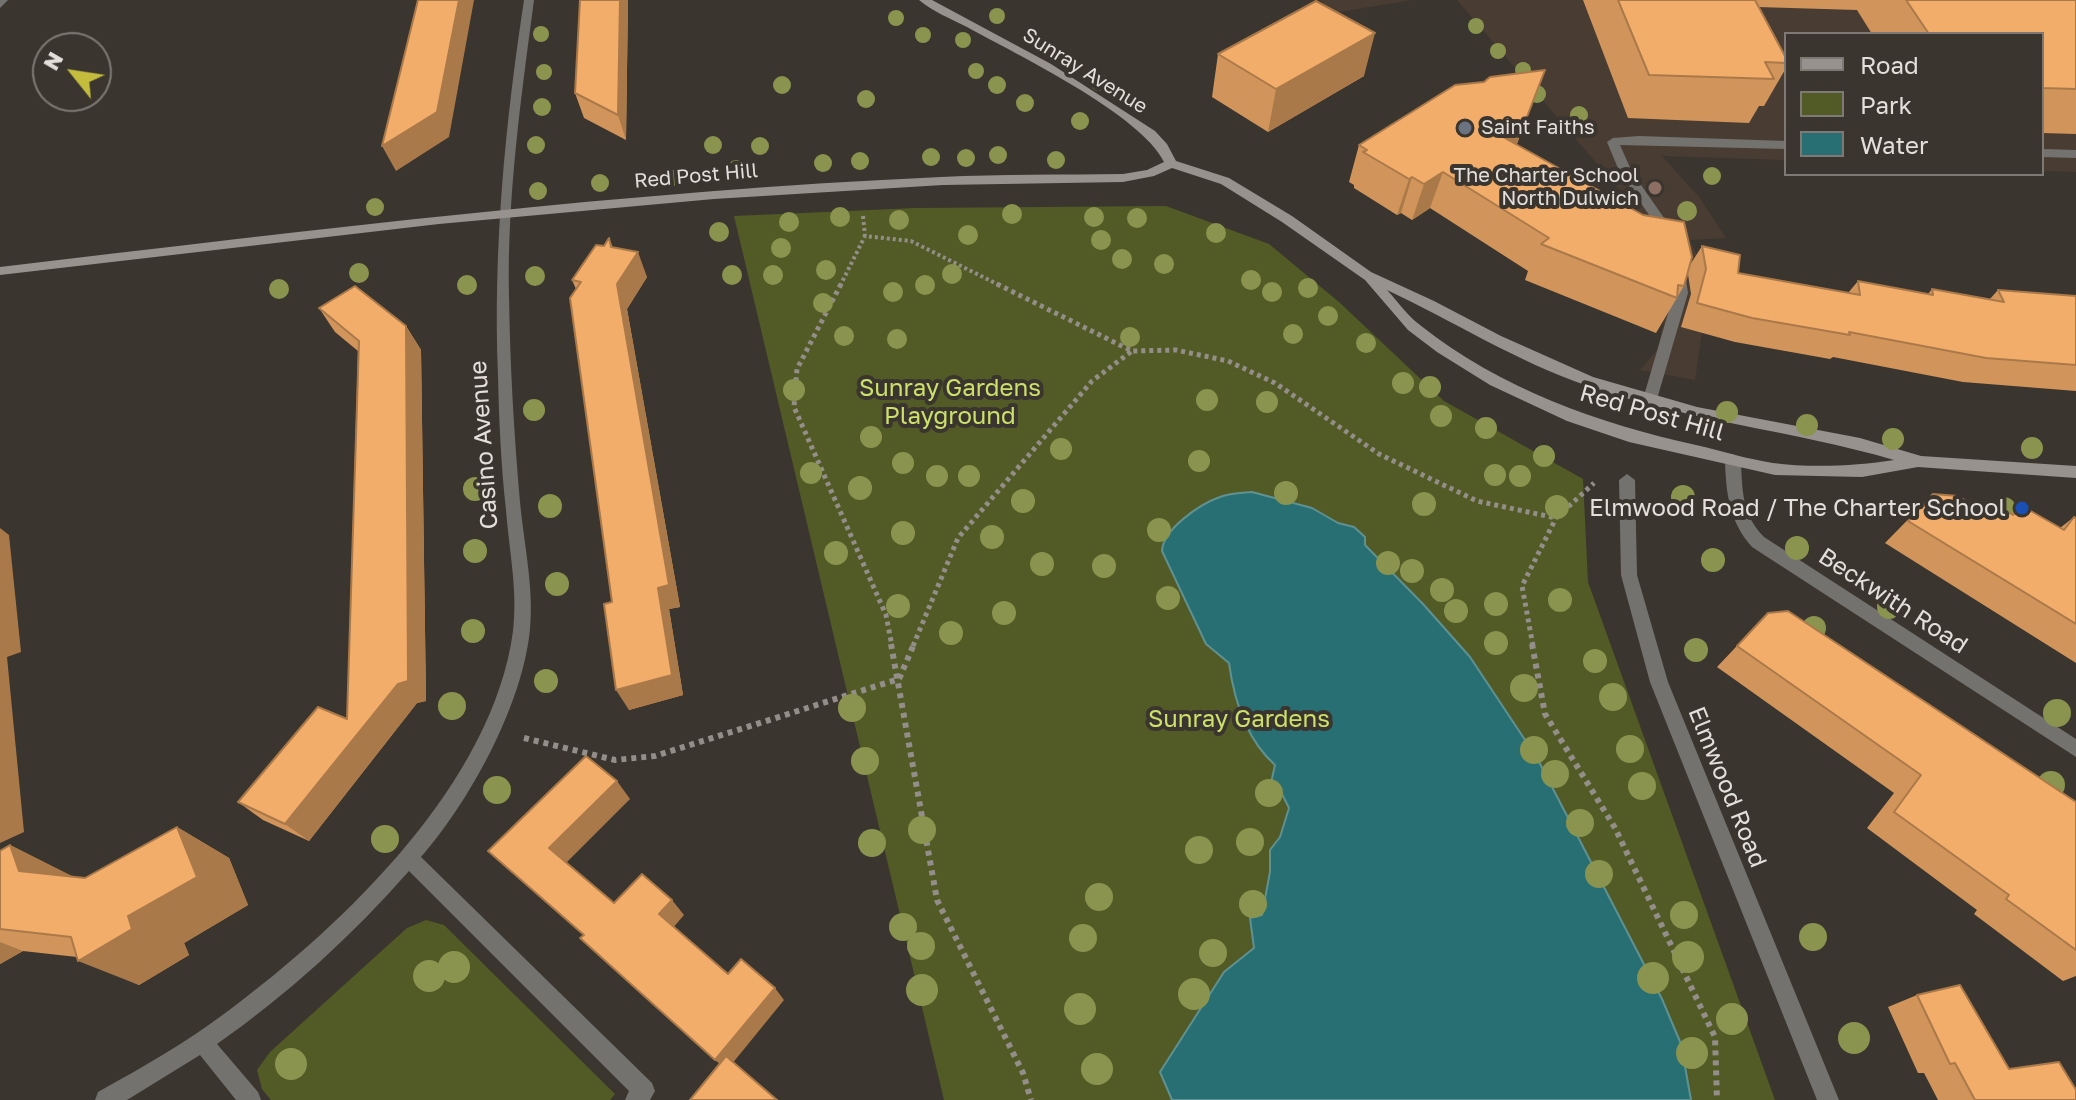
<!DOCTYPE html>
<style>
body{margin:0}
#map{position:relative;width:2076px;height:1100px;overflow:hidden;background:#3b352f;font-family:"Golos Text",sans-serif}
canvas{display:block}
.legend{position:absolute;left:1784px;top:32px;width:260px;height:144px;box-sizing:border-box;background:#3b352f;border:2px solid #7e7974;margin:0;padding:10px 14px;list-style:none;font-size:24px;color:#e3dfdb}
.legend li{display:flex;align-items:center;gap:16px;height:40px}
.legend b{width:40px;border:2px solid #7e7974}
.north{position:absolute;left:32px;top:32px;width:80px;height:80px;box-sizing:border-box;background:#3b352f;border:2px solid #7e7974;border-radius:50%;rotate:300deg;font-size:22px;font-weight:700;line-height:32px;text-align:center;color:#e3dfdb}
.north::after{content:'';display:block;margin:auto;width:28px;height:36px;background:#c4bc3d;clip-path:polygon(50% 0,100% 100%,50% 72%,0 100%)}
</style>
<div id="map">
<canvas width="2076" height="1100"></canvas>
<ul class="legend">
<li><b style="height:10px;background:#97928d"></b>Road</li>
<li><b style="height:22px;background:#525b26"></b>Park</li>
<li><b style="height:22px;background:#276f72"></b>Water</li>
</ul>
<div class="north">N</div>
</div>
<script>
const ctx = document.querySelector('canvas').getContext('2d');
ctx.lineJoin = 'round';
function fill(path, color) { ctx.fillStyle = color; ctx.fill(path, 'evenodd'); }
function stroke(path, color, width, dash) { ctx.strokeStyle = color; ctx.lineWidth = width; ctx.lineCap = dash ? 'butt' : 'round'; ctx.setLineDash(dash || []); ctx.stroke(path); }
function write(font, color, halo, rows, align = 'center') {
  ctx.font = font + ' "Golos Text",sans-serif'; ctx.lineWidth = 8; ctx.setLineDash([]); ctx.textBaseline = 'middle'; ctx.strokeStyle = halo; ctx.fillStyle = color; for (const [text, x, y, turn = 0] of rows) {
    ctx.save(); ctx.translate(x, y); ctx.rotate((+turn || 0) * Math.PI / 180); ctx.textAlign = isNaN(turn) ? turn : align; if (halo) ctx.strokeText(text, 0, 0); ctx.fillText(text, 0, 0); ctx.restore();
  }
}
fill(new Path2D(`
 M1320 0H1412L1333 13Z
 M1457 0H2076V172L2042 171V34H1786V160L1662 156 1699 197 1726 238 1690 240 1709 282 1695 380 1640 370 1657 350 1666 313 1646 221Z`), '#493d33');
fill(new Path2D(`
 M1166 206 1269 244 1339 302 1444 401 1583 479 1588 582 1775 1100H944L734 216 916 208Z
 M426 920 444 925 615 1094 610 1100H271L262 1089 257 1070 270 1052 407 928Z`), '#525b26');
const water = new Path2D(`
 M1252 492 1312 508 1338 523 1354 527 1365 537V545L1423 604 1470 657 1537 758 1662 999 1681 1044 1691 1100H1172L1160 1072 1224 972 1254 948 1250 918 1262 915 1270 872V850L1280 837 1289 808 1281 792 1271 783 1275 765C1246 739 1234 700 1229 663L1206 644 1162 551C1163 529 1200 504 1220 497 1230 493 1241 493 1252 492Z`);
fill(water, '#276f72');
stroke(water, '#5f9192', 2);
stroke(new Path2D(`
 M863 216 865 236 911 241 1001 286
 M840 286 865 236`), '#938e89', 4, [3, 3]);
stroke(new Path2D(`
 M841 284 797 369 794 407 886 615 892 646
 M997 284 1132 351 1176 350 1228 361 1275 383 1379 454 1477 501 1556 518 1594 483
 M913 646 958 538 1092 381 1132 351
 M1533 646 1522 586 1556 518`), '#938e89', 5, [4, 4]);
stroke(new Path2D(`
 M891 644 937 900 1023 1073 1031 1100
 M1532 644 1545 714 1615 828 1715 1037 1717 1100
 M524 738 615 760 655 756 899 679 914 644`), '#938e89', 6, [5, 5]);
fill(new Path2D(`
 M1639 136 1786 141V149L1620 145 1632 172 1676 235 1670 239 1665 238 1620 173 1607 142 1613 138Z
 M2042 149 2076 150V158L2042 157Z
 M1678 268 1685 273 1688 293 1657 399 1650 404 1643 399 1674 293 1671 273Z`), '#74726e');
fill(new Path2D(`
 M0 0H8L0 8Z
 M524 0H534C521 98 507 197 509 296 510 365 514 434 520 502 524 545 534 587 530 629 523 704 470 801 421 857L652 1083 655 1091 650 1100H625L629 1091 409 871C352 936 288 994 217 1044L258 1092 261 1100H236L200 1055 127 1100H95L98 1092C143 1067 187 1042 228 1011 345 924 493 782 513 631 518 591 509 550 506 510 501 465 499 420 498 376 493 249 505 125 524 0Z
 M1733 454 1741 460C1742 490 1742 515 1764 537L2076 739V757L1752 547C1729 521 1726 493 1725 460Z
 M1627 474 1635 480 1637 575 1668 682 1839 1100H1817L1650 682 1621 575 1619 480Z`), '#74726e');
fill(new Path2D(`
 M919 0H932L1051 64 1155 131 1167 144 1176 161 1229 178 1292 216 1371 272 1434 301 1501 336 1593 377 1697 407 1860 438 1921 456 2076 466V478L1918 467 1862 477 1775 475 1629 442 1567 421 1490 385 1437 352 1408 330 1365 280 1282 222 1221 184 1172 168 1154 176 1123 182 943 185 714 199 439 224 0 275V267C313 230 626 191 941 177 1002 174 1062 175 1123 174L1147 170 1164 162C1142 115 1016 54 967 27 951 19 932 11 919 0ZM1387 290C1453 321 1516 361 1585 385 1686 421 1792 430 1894 460 1857 466 1810 468 1773 463 1747 459 1722 451 1696 445 1597 423 1501 389 1420 325 1408 316 1398 302 1387 290Z`), '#97928d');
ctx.fillStyle = '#8a944f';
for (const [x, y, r] of [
 [997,16,8],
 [896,18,8],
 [1476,26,8],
 [541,34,8],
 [923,35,8],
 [963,40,8],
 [1498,51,8],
 [1070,64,8],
 [1523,70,8],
 [976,71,8],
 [544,72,8],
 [1099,82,9],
 [782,85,9],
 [997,85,9],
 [1537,94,9],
 [866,99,9],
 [1025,103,9],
 [542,107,9],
 [1579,115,9],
 [1080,121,9],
 [536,145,9],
 [713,145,9],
 [760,146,9],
 [998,155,9],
 [931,157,9],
 [966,158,9],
 [1056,160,9],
 [860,161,9],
 [823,163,9],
 [736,169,9],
 [1712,176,9],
 [670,178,9],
 [600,183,9],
 [538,191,9],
 [375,207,9],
 [1687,211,10],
 [1012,214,10],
 [840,217,10],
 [1094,217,10],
 [1137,218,10],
 [899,220,10],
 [789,222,10],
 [719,232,10],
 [1216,233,10],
 [968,235,10],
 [1101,240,10],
 [781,248,10],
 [1122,259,10],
 [1164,264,10],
 [826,270,10],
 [359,273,10],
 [952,274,10],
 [732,275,10],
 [773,275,10],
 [535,276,10],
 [1251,280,10],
 [467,285,10],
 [925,285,10],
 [1308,288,10],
 [279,289,10],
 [893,292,10],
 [1272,292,10],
 [823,303,10],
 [1328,316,10],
 [1293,334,10],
 [844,336,10],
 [1130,337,10],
 [897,339,10],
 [1366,343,10],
 [1403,383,11],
 [1430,387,11],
 [794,390,11],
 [1207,400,11],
 [1267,402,11],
 [534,410,11],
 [1727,412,11],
 [1441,416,11],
 [1807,425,11],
 [1486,428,11],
 [871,437,11],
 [1893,439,11],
 [2032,448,11],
 [1061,449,11],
 [1544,456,11],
 [1199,461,11],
 [903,463,11],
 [811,473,11],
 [1495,475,11],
 [937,476,11],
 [969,476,11],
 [1520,476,11],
 [860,488,12],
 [475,489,12],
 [1286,493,12],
 [1683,497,12],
 [1023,501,12],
 [1424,504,12],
 [550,506,12],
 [1557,507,12],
 [2004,509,12],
 [1159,530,12],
 [903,533,12],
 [992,537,12],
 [1797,548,12],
 [475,551,12],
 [836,553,12],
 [1713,560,12],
 [1388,563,12],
 [1042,564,12],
 [1104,566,12],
 [1412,571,12],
 [557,584,12],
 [1442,590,12],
 [1168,598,12],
 [1560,600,12],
 [1496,604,12],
 [898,606,12],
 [1889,607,12],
 [1456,611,12],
 [1004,613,12],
 [1814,628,12],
 [473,631,12],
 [951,633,12],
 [1496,643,12],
 [1696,650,12],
 [1595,661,12],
 [546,681,12],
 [1524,688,14],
 [1613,697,14],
 [452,706,14],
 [852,708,14],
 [2057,713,14],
 [1630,749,14],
 [1534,750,14],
 [865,761,14],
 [1555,774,14],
 [2051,785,14],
 [1642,786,14],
 [497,790,14],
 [1269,793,14],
 [1580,823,14],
 [922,830,14],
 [385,839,14],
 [1250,842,14],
 [872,843,14],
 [1199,850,14],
 [1599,874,14],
 [1099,897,14],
 [1253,904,14],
 [1684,915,14],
 [903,927,14],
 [1813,937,14],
 [1083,938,14],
 [921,946,14],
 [1213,953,14],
 [1688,957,16],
 [454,967,16],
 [429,976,16],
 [1653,978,16],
 [922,990,16],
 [1194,994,16],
 [1080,1009,16],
 [1732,1019,16],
 [1854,1038,16],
 [1692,1053,16],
 [291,1064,16],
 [1097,1069,16]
]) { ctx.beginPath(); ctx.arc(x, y, r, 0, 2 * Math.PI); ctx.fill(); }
fill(new Path2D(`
 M580 0H628L626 140 584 118 575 93Z
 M1583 0H2076V134L2042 133V34H1872L1857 10 1758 7 1786 58V68L1764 106H1759L1749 123 1628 118Z
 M1218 54 1364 76 1268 132 1212 97Z
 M1545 70 1517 144 1690 265 1702 246 1738 273 1848 293 1858 281 1928 294 1932 289 1989 300 1998 290 2076 296V391L1963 382 1833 357 1830 359 1735 342 1681 327 1691 294 1688 274 1684 286 1656 333 1525 280 1528 271 1430 208 1412 220 1401 213 1397 215 1354 188V185L1349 182 1359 145 1484 82Z
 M609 238 613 248 647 277 627 309 680 607 669 609 683 695 629 710 612 602 576 289 572 280 604 246Z
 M319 308 406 326 421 350 426 701 417 703 309 841 263 820 238 802 347 719 358 351 335 332Z
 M1933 494 1990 516 1999 507 2011 514 2022 506 2060 528 2074 517 2076 518V663L1885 543Z
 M1768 613 2076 802V976L2063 981 1974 914 1977 910 1867 828 1894 793 1717 667Z
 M177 827 229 858 248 905 184 943 189 955 139 985 77 957 23 951 0 964V851L10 845 73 877 85 878Z
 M1917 995 2009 1069 2076 1100H1938L1924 1073H1918L1888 1007Z`), '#d1955b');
fill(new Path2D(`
 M459 0H474L449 137 396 171 382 146Z
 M620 0H628L626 140 618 115Z
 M1375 33 1364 76 1268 132 1276 89Z
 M1525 122 1511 158 1503 137Z
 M1443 172 1430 208 1412 220 1424 184Z
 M1412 177 1401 213 1397 215 1409 179Z
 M638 252 647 277 627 309 680 607 669 609 683 695 629 710 616 690 658 588 617 284Z
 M406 326 421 350 426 701 417 703 309 841 285 824 398 684Z
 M0 528 9 535 21 652 7 657 24 832 0 843Z
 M617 781 630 799 565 864 549 848Z
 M177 827 229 858 248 905 184 943 189 955 139 985 78 961 128 916Z
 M10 845 72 876 81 900 19 871Z
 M672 900 684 915 672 929 659 914Z
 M0 942 23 951 0 964Z
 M775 988 784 1000 727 1070 715 1060Z`), '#aa794a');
const building = new Path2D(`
 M418 0H459L437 112 382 146Z
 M580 0H620L618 115 575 93Z
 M1618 0H1755L1786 58V63L1765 62 1774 79 1649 75Z
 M1906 0H2076V89L2042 88V34H1929Z
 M1316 1 1375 33 1276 89 1218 54Z
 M1545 70 1525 122 1503 137 1643 215 1684 222 1692 257 1684 286 1678 285 1677 298 1541 244 1549 238 1443 172 1424 184 1412 177 1409 179 1363 152 1367 150 1359 145 1455 85 1484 82 1490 77Z
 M609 238 611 247 638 252 617 284 669 585 658 588 672 675 616 690 604 604 612 602 570 298 581 282 572 280 596 245 604 246Z
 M1702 246 1740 255 1738 273 1860 295 1858 281 1933 295 1932 289 2004 302 1998 290 2076 296V365L1986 358 1849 332 1850 335 1752 318 1697 303 1706 269Z
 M355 286 406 326 408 681 398 684 285 824 238 802 318 707 347 719 359 341 319 308Z
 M1933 494 1958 496 1992 517 1999 507 2013 515 2022 506 2064 530 2074 517 2076 518V624L1908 521Z
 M1788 611 2076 802V950L2006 899 2009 895 1894 812 1921 775 1737 646 1768 613Z
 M586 756 617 781 549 848 614 903 642 874 672 900 659 914 728 974 741 959 775 988 715 1060 580 938 584 935 488 851Z
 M177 827 197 877 128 916 132 929 78 961 71 937 0 929V851L10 845 19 871 85 878Z
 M1960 985 2009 1069 2059 1062 2076 1090V1100H1975L1955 1063 1950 1064 1917 995Z
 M726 1056 777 1100H690Z`);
fill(building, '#f3ad6a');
stroke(building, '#aa794a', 2);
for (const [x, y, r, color] of [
 [1465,128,8,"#6b7280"],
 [1655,188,8,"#8d6e63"],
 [2022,508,8,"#1a4fb4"]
]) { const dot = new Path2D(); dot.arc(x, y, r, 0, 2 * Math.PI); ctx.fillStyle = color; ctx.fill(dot); stroke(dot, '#3b352f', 3); }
write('20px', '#e3dfdb', '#3b352f', [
 ["Sunray Avenue",1085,71,32],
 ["Red Post Hill",696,176,-5]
]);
write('20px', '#e3dfdb', '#3b352f', [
 ["Saint Faiths",1481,128],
 ["The Charter School",1639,176,"right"],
 ["North Dulwich",1639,199,"right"]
], 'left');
write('24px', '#cbe16a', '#3b352f', [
 ["Sunray Gardens",950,388],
 ["Playground",950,416],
 ["Sunray Gardens",1239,719]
]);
write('24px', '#e3dfdb', '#3b352f', [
 ["Red Post Hill",1652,413,16],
 ["Casino Avenue",484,445,-94],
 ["Beckwith Road",1893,601,33],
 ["Elmwood Road",1727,787,68]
]);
write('24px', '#e3dfdb', '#3b352f', [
 ["Elmwood Road / The Charter School",2006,508]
], 'right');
</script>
